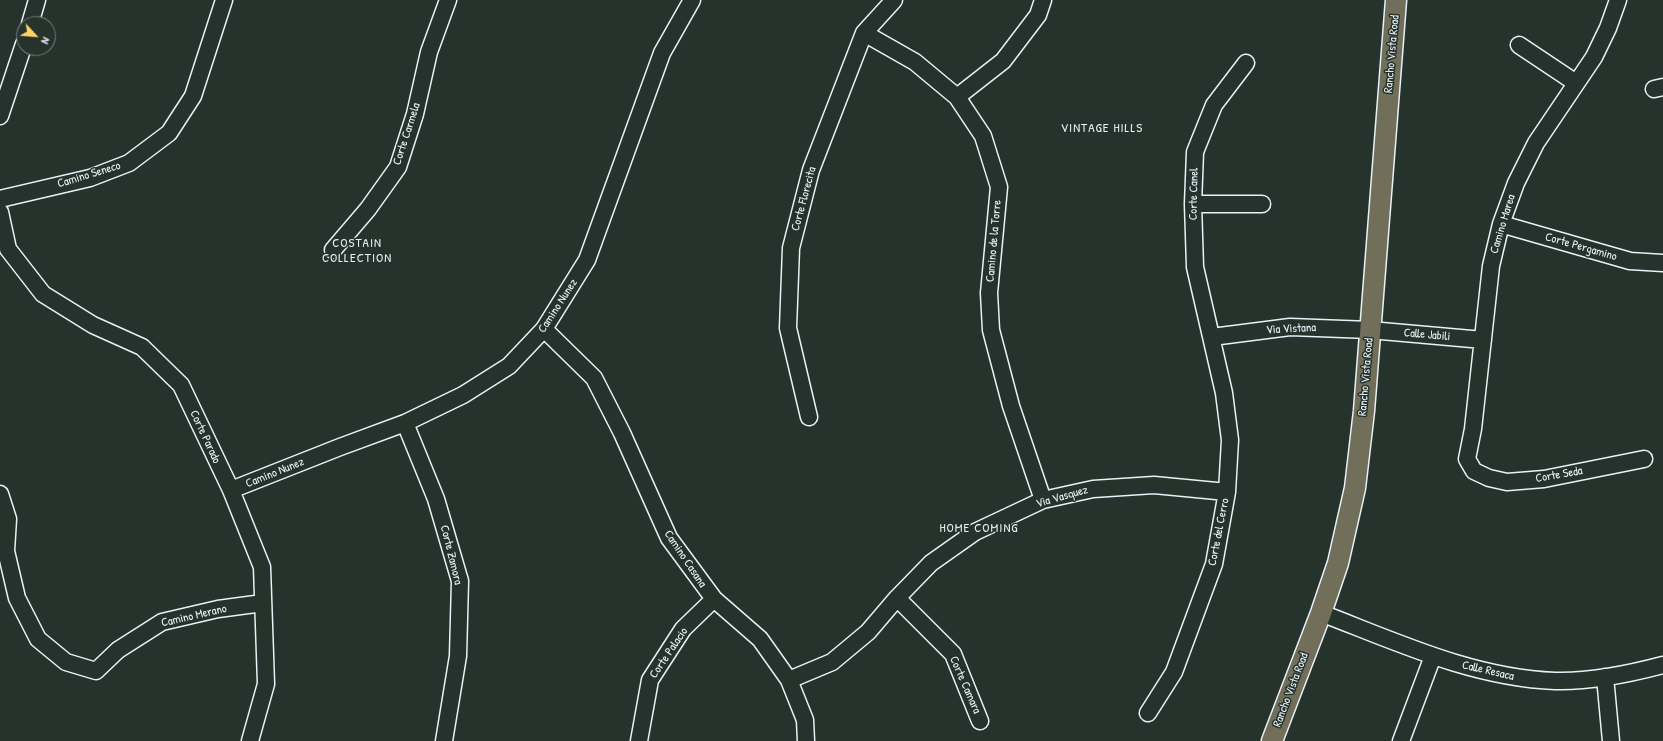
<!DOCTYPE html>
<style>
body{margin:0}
#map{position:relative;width:1663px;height:741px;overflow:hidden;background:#26332d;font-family:"Patrick Hand",sans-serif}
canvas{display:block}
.north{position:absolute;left:16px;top:16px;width:40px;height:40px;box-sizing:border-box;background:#26332d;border:1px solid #747f7e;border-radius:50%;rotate:116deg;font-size:11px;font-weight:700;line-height:16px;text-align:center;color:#e8f1f8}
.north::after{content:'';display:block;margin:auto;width:14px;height:18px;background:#ffd166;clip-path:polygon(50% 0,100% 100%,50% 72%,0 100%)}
</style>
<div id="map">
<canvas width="1663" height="741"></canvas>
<div class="north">N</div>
</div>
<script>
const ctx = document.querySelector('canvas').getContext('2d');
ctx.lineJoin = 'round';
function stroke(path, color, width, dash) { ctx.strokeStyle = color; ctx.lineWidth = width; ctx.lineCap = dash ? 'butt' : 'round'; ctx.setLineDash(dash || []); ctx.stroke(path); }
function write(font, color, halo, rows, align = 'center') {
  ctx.font = font + ' "Patrick Hand",sans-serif'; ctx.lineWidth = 3; ctx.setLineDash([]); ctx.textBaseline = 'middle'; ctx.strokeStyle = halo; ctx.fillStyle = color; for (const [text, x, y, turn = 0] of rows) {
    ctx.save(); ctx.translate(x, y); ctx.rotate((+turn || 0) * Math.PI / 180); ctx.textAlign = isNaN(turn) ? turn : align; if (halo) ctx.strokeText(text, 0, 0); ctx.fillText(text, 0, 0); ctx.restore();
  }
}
const minor = new Path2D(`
 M1618 0 1608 28 1594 57 1536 143 1516 183 1501 224 1491 266 1473 429 1467 459 1474 471 1489 478 1507 482 1544 479 1644 459
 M30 24 37 0
 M864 33 915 62 957 97 983 136 999 187 989 293 991 330 1011 406 1043 500
 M1519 45 1576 83
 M1654 89 1663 87
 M957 97 1003 61 1038 15 1043 0
 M0 116 24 44
 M0 199 90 178 129 163 169 133 193 96 224 0
 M1193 204H1262
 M0 212 8 249 43 294 93 325 142 347 181 385 231 490 262 567 266 684 250 741
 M1501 224 1630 261 1663 263
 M333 250 368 209 398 167 415 114 429 52 448 0
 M544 329 594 378 622 433 669 538 714 599 760 639 789 680 805 720 806 741
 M1212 337 1290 327 1370 330 1483 340
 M809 417 788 328 791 248 811 170 864 33 894 0
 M405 423 436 499 460 581 458 656 444 741
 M231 490 340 447 405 423 463 395 509 366 544 329 587 260 662 53 692 0
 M0 494 8 519 6 551 17 598 38 639 66 662 96 671 118 650 162 622 218 609 263 603
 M897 598 953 654 980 721
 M1321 613C1397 642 1473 678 1555 681 1591 682 1629 674 1663 665
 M1605 677 1611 741
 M789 680 832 662 868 632 897 598 931 563 975 532 1043 500 1093 489 1154 485 1227 492
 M1148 713 1174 672 1214 564 1227 492 1230 440 1224 393 1195 267 1193 204 1195 152 1214 105 1246 63
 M639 741 650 680 683 629 714 599
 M1401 741 1433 656`);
const major = new Path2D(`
 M1272 741 1321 613 1338 563 1355 488 1364 411 1396 0`);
stroke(minor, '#e8f1f8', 19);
stroke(major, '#e8f1f8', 23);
stroke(minor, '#26332d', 16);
stroke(major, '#716e59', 20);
write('12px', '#e8f1f8', '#26332d', [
 ["Rancho Vista Road",1392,54,-85],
 ["Corte Carmela",407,134,-72],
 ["Camino Seneco",89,175,-17],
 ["Corte Canel",1194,194,-89],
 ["Corte Florecita",804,199,-75],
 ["Camino Marea",1503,224,-73],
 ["Camino de la Torre",994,241,-85],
 ["Corte Pergamino",1581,247,16],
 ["Camino Nunez",558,306,-57],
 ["Via Vistana",1291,329,-3],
 ["Calle Jabili",1427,335,5],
 ["Rancho Vista Road",1366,377,-85],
 ["Corte Parado",205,437,65],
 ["Camino Nunez",275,473,-22],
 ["Corte Seda",1559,475,-10],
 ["Via Vasquez",1062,497,-16],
 ["Corte del Cerro",1219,532,-79],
 ["Corte Zamora",451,555,76],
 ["Camino Casana",685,559,56],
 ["Camino Merano",194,616,-13],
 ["Corte Palacio",669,653,-56],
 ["Calle Resaca",1488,671,13],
 ["Corte Camara",965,685,66],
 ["Rancho Vista Road",1291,690,-69]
]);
ctx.letterSpacing = '1px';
write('13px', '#e8f1f8', '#26332d', [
 ["VINTAGE HILLS",1102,129],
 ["COSTAIN",357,244],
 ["COLLECTION",357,259],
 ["HOME COMING",979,529]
]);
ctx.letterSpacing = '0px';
</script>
